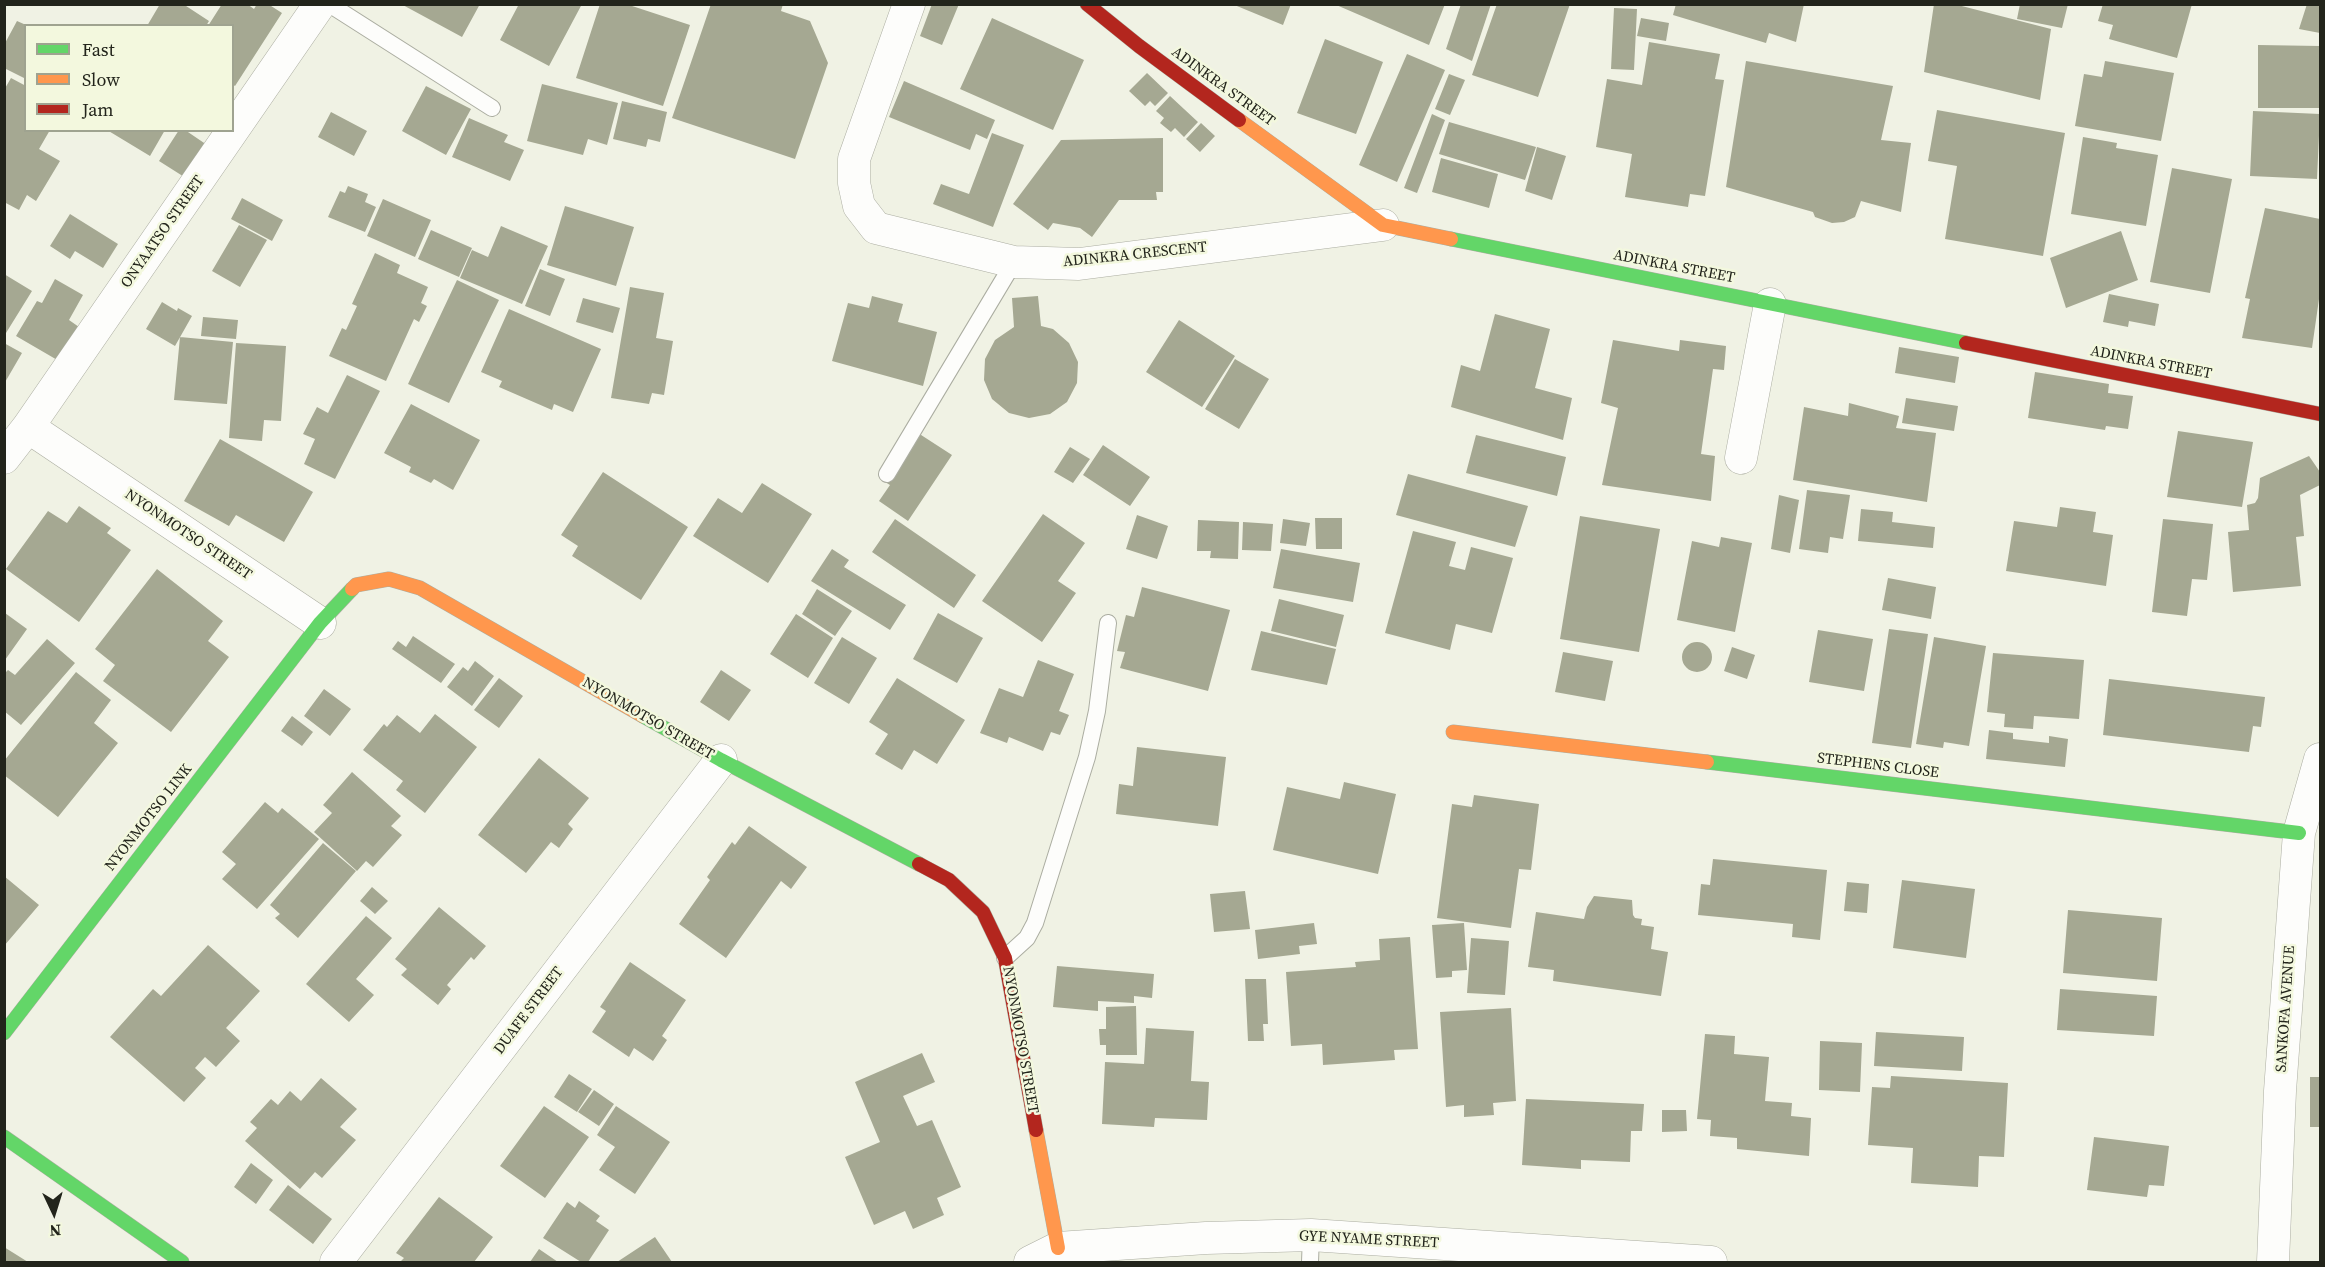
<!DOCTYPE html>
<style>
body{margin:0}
#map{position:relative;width:2325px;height:1267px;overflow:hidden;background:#f0f2e4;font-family:"Source Serif 4",serif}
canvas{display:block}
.frame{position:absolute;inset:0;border:6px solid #22241b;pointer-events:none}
.legend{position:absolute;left:24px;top:24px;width:210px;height:108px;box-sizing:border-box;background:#f3f8de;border:2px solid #9fa390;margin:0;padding:8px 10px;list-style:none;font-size:18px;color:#22241b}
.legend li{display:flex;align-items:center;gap:12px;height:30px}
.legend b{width:30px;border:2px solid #9fa390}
.north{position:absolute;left:24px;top:1183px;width:60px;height:60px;-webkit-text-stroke:4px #f3f8de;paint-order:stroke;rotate:176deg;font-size:16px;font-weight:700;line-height:24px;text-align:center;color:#22241b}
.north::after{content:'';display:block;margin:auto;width:21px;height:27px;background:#22241b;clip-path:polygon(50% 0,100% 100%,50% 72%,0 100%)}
</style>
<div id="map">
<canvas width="2325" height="1267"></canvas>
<div class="frame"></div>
<ul class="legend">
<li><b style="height:8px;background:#63d668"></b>Fast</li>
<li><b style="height:8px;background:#ff974d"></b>Slow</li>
<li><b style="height:8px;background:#b3261e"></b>Jam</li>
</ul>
<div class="north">N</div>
</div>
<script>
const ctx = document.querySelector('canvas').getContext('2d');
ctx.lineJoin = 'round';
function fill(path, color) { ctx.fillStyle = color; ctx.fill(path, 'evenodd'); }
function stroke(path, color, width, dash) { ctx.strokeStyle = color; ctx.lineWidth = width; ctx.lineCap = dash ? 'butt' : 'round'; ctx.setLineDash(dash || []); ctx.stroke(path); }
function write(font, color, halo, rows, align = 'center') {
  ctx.font = font + ' "Source Serif 4",serif'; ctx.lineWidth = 5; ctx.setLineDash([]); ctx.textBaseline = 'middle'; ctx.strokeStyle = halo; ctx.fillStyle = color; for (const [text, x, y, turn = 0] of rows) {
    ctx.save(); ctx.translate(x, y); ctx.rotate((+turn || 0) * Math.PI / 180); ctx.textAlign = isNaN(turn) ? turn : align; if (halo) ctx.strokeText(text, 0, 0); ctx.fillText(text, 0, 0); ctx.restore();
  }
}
fill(new Path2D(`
 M160 4H183L209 21 206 26H147Z
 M222 4H247L254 9 257 4H268L282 13 235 86 232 84V26H208Z
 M401 4H480L462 37Z
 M519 4H582L549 66 500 40Z
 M600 4H626L690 25 663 106 576 78Z
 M711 4H783L781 11 810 21 828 63 795 159 672 118Z
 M932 4H959L942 45 920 36Z
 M1232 4H1291L1283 25Z
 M1334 4H1445L1429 45Z
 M1461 4H1491L1472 61 1446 49Z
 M1497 4H1570L1538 97 1472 75Z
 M1676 4H1804L1796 42 1769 33 1766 43 1673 15Z
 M1934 4H1954L2051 29 2040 100 1924 72Z
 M2020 4H2068L2062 28 2017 19Z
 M2103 4H2192L2177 58 2109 39 2113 25 2098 21Z
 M2307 4H2320V33L2299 29Z
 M1614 8 1637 9 1634 70 1611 69Z
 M992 18 1084 60 1053 130 960 89Z
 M1641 18 1669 23 1666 41 1637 36Z
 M17 21 26 25V79L4 68V45Z
 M1325 39 1383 62 1356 134 1297 113Z
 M1649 42 1720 54 1715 79 1724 80 1705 196 1690 194 1688 207 1625 197 1632 154 1596 147 1607 79 1642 85Z
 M2258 45 2320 46V108H2258Z
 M1407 54 1445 70 1397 182 1359 165Z
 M1746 61 1893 86 1881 140 1911 143 1901 212 1861 201 1855 217 1844 222 1832 223 1815 217 1813 212 1726 187Z
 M2105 61 2174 73 2161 141 2075 126 2084 74 2102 77Z
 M1147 73 1168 93 1155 106 1150 101 1145 106 1129 91Z
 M1449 74 1465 80 1450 115 1435 109Z
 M11 78 26 86V130H50L39 149 60 161 36 201 27 195 19 210 4 202V90Z
 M904 81 995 120 987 139 976 134 970 150 889 117Z
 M542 84 618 103 607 145 588 139 583 155 527 141Z
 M426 86 471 109 446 155 402 131Z
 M1170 96 1198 122 1184 137 1175 128 1171 132 1160 123 1164 118 1156 111Z
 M622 101 667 112 660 142 648 139 646 147 613 139Z
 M1937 110 2065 133 2043 256 1945 239 1957 166 1928 161Z
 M2253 111 2320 114 2317 179 2250 176Z
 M331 112 367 131 354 156 318 137Z
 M1432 114 1445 120 1417 193 1404 188Z
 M469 118 508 135 504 142 524 150 510 181 452 157Z
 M1449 122 1536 147 1525 180 1439 154Z
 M1201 123 1215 136 1200 152 1186 139Z
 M107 130H165L150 156Z
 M179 130H185L210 147 189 180 159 161Z
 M992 133 1024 145 993 227 933 204 941 184 969 194Z
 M2083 137 2117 143 2116 148 2158 155 2146 226 2071 214Z
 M1163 138V192H1156L1157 200H1119L1092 237 1080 228 1053 223 1048 230 1013 204 1061 140Z
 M1537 147 1566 156 1552 200 1525 191Z
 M1441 158 1498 174 1489 208 1432 192Z
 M2172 168 2232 179 2210 293 2150 282Z
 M348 186 368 194 365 202 376 207 365 232 328 217 340 191 345 193Z
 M242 198 283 220 272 241 231 219Z
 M383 199 431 220 415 257 367 236Z
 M565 206 634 227 616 286 547 265Z
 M2265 208 2320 219V292L2312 348 2242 338 2250 299 2245 298Z
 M70 214 118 244 103 268 75 251 70 259 50 246Z
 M239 225 267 240 240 287 212 271Z
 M501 226 548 246 522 304 460 278 472 250 488 257Z
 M431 230 472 248 459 277 418 259Z
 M2121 231 2138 280 2066 308 2050 258Z
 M375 253 400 265 397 273 428 287 421 303 427 306 419 322 414 319 386 381 329 356 342 328 346 330 357 306 352 304Z
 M540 269 565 279 550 316 525 306Z
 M4 274 32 291 6 333 4 332Z
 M55 279 83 295 69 320 79 327 59 361 16 336 37 301 42 303Z
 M457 280 499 300 449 403 408 384Z
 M630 287 664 293 656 338 673 341 664 395 652 393 649 404 611 398Z
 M2109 294 2159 304 2155 326 2129 321 2128 327 2103 322Z
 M872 296 903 304 898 322 937 332 923 386 832 361 848 303 869 308Z
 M1038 296 1041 326 1053 329 1069 343 1078 362 1077 383 1067 402 1050 414 1029 418 1009 413 992 399 984 380 985 359 995 340 1014 327 1012 298Z
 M583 298 620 308 613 333 576 322Z
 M162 302 177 311 178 308 192 316 175 346 146 329Z
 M509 309 601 349 573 412 554 404 552 410 499 387 502 381 481 372Z
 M1495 314 1550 329 1535 388 1572 398 1563 440 1451 407 1461 365 1480 371Z
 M203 317 238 320 236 339 201 336Z
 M1179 320 1235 356 1202 407 1146 372Z
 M180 337 233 342 227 404 174 400Z
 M1613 340 1679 351 1680 340 1726 346 1724 370 1713 369 1701 454 1715 456 1711 501 1602 485 1618 408 1601 403Z
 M4 343 22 353 4 384Z
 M236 343 286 346 281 421 264 420 262 441 229 438Z
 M1899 347 1959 357 1955 383 1895 373Z
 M1235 359 1269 379 1239 429 1205 409Z
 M2035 372 2109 384 2108 393 2133 396 2128 429 2106 426 2105 430 2028 418Z
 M347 375 380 391 335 479 304 464 315 439 303 434 317 407 328 413Z
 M1906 398 1958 406 1954 431 1902 423Z
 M1849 403 1899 416 1896 428 1936 433 1927 502 1793 480 1804 407 1848 416Z
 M411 404 480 440 453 490 434 479 431 483 409 472 411 467 384 453Z
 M2178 431 2253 442 2242 507 2167 497Z
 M918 433 952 455 908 521 879 501 890 485 885 482Z
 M1476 435 1566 457 1557 496 1466 473Z
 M220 439 313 492 284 542 236 515 229 526 184 501Z
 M1103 445 1150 477 1130 506 1083 475Z
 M1070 447 1090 459 1073 483 1054 472Z
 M2309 456 2320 472V485L2300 495 2304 536 2296 537 2301 586 2233 592 2228 532 2249 530 2247 505 2255 503 2258 498 2260 478Z
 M603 472 688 527 641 600 572 556 578 546 561 535Z
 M1408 474 1528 506 1515 547 1396 515Z
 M762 483 812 514 768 583 693 536 718 498 742 513Z
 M1807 490 1850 495 1843 539 1830 537 1828 553 1799 549Z
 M1779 495 1799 500 1790 553 1771 549Z
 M79 506 111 528 107 533 131 550 79 622 6 569 48 511 67 523Z
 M2060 507 2096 512 2093 532 2113 535 2106 586 2006 571 2014 521 2057 527Z
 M1861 509 1893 512 1892 522 1935 527 1933 548 1858 541Z
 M1043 514 1085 543 1058 581 1076 593 1042 642 982 601Z
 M1137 515 1168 526 1157 559 1126 549Z
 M1580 516 1660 529 1639 652 1560 639Z
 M1315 518H1342V549H1316Z
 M895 519 976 575 954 608 872 552Z
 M1283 519 1310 523 1306 546 1280 543Z
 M2163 519 2213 524 2207 580 2192 579 2187 616 2152 612Z
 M1198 520 1239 522 1238 559 1210 558 1211 551H1197Z
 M1243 522 1273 524 1271 551 1242 550Z
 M1413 531 1456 542 1449 566 1465 570 1471 547 1513 558 1492 633 1456 624 1450 650 1385 633Z
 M1721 537 1752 543 1735 632 1677 620 1692 541 1719 547Z
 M832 549 849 560 844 567 906 605 890 630 811 581Z
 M1281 549 1360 563 1353 602 1273 588Z
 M157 569 223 621 208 641 229 657 171 732 103 681 115 665 95 649Z
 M1888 578 1936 587 1931 619 1882 610Z
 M1142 587 1230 610 1208 691 1120 668 1125 652 1117 651 1126 615 1134 617Z
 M817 589 852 611 835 636 802 614Z
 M1279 599 1344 615 1336 647 1271 631Z
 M5 613 27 629 5 660Z
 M938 613 983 638 957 683 913 659Z
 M796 614 833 638 808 678 770 654Z
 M1889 629 1928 634 1911 748 1872 743Z
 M1818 630 1873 639 1864 691 1809 682Z
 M1261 631 1336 649 1327 685 1251 670Z
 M413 636 455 664 441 683 392 649 398 641 406 647Z
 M842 637 877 658 849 704 814 683Z
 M1934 637 1986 646 1969 746 1944 742 1943 748 1916 744Z
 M47 639 75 663 21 725 4 711V674L8 670 15 675Z
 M1682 657a15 15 0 1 1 30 0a15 15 0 1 1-30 0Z
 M1732 647 1755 655 1747 679 1724 671Z
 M1563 652 1613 661 1605 701 1555 692Z
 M1993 653 2084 660 2079 719 2034 716 2033 729 2004 727 2005 714 1987 712Z
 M1038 660 1074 674 1059 711 1069 715 1060 735 1051 732 1043 751 1009 737 1007 743 980 733 999 688 1023 697Z
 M475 661 494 676 472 706 447 687 463 667 468 671Z
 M721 670 751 690 729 721 700 702Z
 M76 672 111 700 94 723 118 743 58 817 4 775V761Z
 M499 678 523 696 499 728 474 710Z
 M897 678 965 720 937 764 914 750 902 770 875 754 888 734 869 722Z
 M2109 679 2265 697 2261 727 2253 726 2249 752 2103 735Z
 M324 689 351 709 330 736 304 716Z
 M435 714 477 747 425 813 396 790 403 781 363 750 384 724 387 727 397 715 420 733Z
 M292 716 313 732 302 746 281 731Z
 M1989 730 2013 733V739L2049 743V736L2068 739 2065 767 1986 759Z
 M1137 747 1226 757 1218 826 1116 814 1119 784 1133 786Z
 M539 758 589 798 568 824 573 829 559 848 551 842 526 873 478 835Z
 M352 772 401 816 391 826 402 835 373 867 366 861 357 871 314 832 332 813 323 805Z
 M1344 782 1396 794 1378 874 1273 850 1287 787 1340 799Z
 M1474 795 1539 804 1531 870 1519 869 1511 928 1437 918 1452 804 1472 807Z
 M265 802 278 813 282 808 319 839 257 909 222 879 236 864 222 852Z
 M749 826 807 867 791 889 781 881 726 958 679 924 710 880 707 877 732 842 735 845Z
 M323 843 356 871 298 938 275 918 280 914 270 905Z
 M1713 859 1827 870 1820 940 1792 937 1793 924 1698 915 1701 884 1710 885Z
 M4 876 39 905 4 946Z
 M1902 880 1975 889 1966 958 1893 948Z
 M1847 882 1869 884 1867 913 1844 911Z
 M372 887 388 901 375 914 360 901Z
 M1245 891 1250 929 1214 932 1210 894Z
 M1594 896 1632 900 1633 915 1635 918 1642 919 1641 925 1654 927 1651 949 1668 952 1661 996 1553 981 1554 970 1528 967 1536 912 1584 919 1587 907Z
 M439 907 486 946 474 960 471 957 447 985 451 989 438 1005 401 975 407 969 395 959Z
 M2068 910 2162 918 2157 981 2063 973Z
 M366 916 392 938 356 979 374 995 349 1022 306 984Z
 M1314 923 1317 944 1299 946 1300 954 1258 959 1255 930Z
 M1464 923 1467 970 1452 971V977L1436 978 1432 925Z
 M1410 937 1418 1049 1394 1050 1395 1060 1323 1065 1322 1044 1291 1046 1286 972 1356 967 1355 962 1380 960 1379 939Z
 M1471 938 1509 941 1505 995 1467 993Z
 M208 945 260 991 226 1028 240 1041 216 1067 205 1057 195 1068 206 1078 184 1102 110 1037 153 989 161 996Z
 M630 962 686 1000 662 1036 667 1040 653 1061 634 1048 629 1057 592 1032 606 1011 600 1007Z
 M1057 966 1154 974 1152 998 1134 996V1003L1098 1001V1011L1053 1007Z
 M1245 979H1266L1268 1024H1263L1264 1041H1248Z
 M2060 989 2157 996 2154 1036 2057 1030Z
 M1136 1006 1137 1055H1106V1045H1100L1099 1029H1106V1007Z
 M1511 1008 1516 1101 1493 1103 1494 1115 1464 1117V1105L1446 1107 1440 1012Z
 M1146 1028 1194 1031 1191 1081 1209 1082 1207 1120 1155 1118 1154 1127 1102 1124 1105 1062 1144 1064Z
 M1876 1032 1964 1037 1962 1071 1874 1066Z
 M1705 1034 1735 1036 1734 1054 1769 1057 1765 1101 1792 1103 1791 1116 1811 1118 1809 1156 1737 1149V1138L1710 1136 1711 1120 1697 1119Z
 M1820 1041 1862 1043 1860 1092 1819 1090Z
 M922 1053 935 1082 903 1096 917 1126 932 1120 961 1187 937 1198 944 1215 913 1229 905 1211 874 1225 845 1157 880 1142 855 1082Z
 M569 1074 592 1089 577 1112 554 1097Z
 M1891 1076 2008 1083 2004 1157 1979 1156 1978 1187 1911 1183 1913 1148 1868 1145 1872 1087 1890 1088Z
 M2310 1077H2320V1127H2310Z
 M321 1078 357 1109 340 1127 356 1140 322 1178 315 1172 300 1189 245 1141 257 1128 250 1122 271 1099 278 1105 290 1091 301 1101Z
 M594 1090 614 1104 599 1126 578 1112Z
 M1526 1099 1644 1104 1642 1131H1631L1630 1162 1581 1160V1169L1522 1165Z
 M544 1106 589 1137 545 1198 500 1166Z
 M616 1106 670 1142 635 1194 599 1170 615 1147 597 1135Z
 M1662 1110H1686L1687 1131 1662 1132Z
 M2094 1137 2169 1146 2164 1186 2149 1185 2147 1197 2087 1190Z
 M251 1163 273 1180 256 1204 234 1187Z
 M288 1185 332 1219 313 1244 269 1210Z
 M439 1197 493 1237 474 1262H400L404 1258 396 1253Z
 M579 1201 600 1216 596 1221 609 1230 588 1262H581L543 1238 567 1202 575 1208Z
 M655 1237 672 1262H617Z
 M4 1247 28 1262H4Z
 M539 1249 558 1262H530Z`), '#a5a892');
const lane = new Path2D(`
 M329 4 492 108
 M887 474 1014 262
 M1005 958 1027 938 1035 923 1087 757 1097 711 1108 623
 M1310 1262 1311 1235`);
const street = new Path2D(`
 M909 4 854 159V183L859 206 876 228 1014 262 1079 264 1383 225
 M28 427 320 623
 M4 458 28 427 320 4
 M1741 458 1770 304
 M336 1262 721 760
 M1030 1262 1058 1248 1206 1238 1311 1235 1711 1262
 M2273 1262 2280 1091 2299 833 2320 759`);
const fast = new Path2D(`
 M1451 239 1966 343
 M643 716 721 760 919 864
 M1707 762 2299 833
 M4 1033 320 623 352 589
 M4 1137 182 1262`);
const slow = new Path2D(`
 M1239 120 1383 225 1451 239
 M352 589 356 585 389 579 420 588 643 716
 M1453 732 1707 762
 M1036 1130 1058 1248`);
const jam = new Path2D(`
 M1087 4 1139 46 1239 120
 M1966 343 2320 414
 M919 864 949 880 983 912 1005 958 1036 1130`);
stroke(lane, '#abada1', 18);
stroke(street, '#abada1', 33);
stroke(fast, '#abada1', 15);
stroke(slow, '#abada1', 15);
stroke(jam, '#abada1', 15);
stroke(lane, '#fdfdfb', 16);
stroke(street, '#fdfdfb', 32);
stroke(fast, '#63d668', 14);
stroke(slow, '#ff974d', 14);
stroke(jam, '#b3261e', 14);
write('15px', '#22241b', '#f3f8de', [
 ["ADINKRA STREET",1223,87,36],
 ["ONYAATSO STREET",163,232,-55],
 ["ADINKRA CRESCENT",1135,255,-6],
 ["ADINKRA STREET",1674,267,11],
 ["ADINKRA STREET",2151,363,11],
 ["NYONMOTSO STREET",188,535,34],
 ["NYONMOTSO STREET",648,719,30],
 ["STEPHENS CLOSE",1878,766,7],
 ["NYONMOTSO LINK",149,818,-52],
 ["SANKOFA AVENUE",2286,1009,-86],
 ["DUAFE STREET",529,1011,-53],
 ["NYONMOTSO STREET",1020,1040,80],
 ["GYE NYAME STREET",1369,1240,3]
]);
</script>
